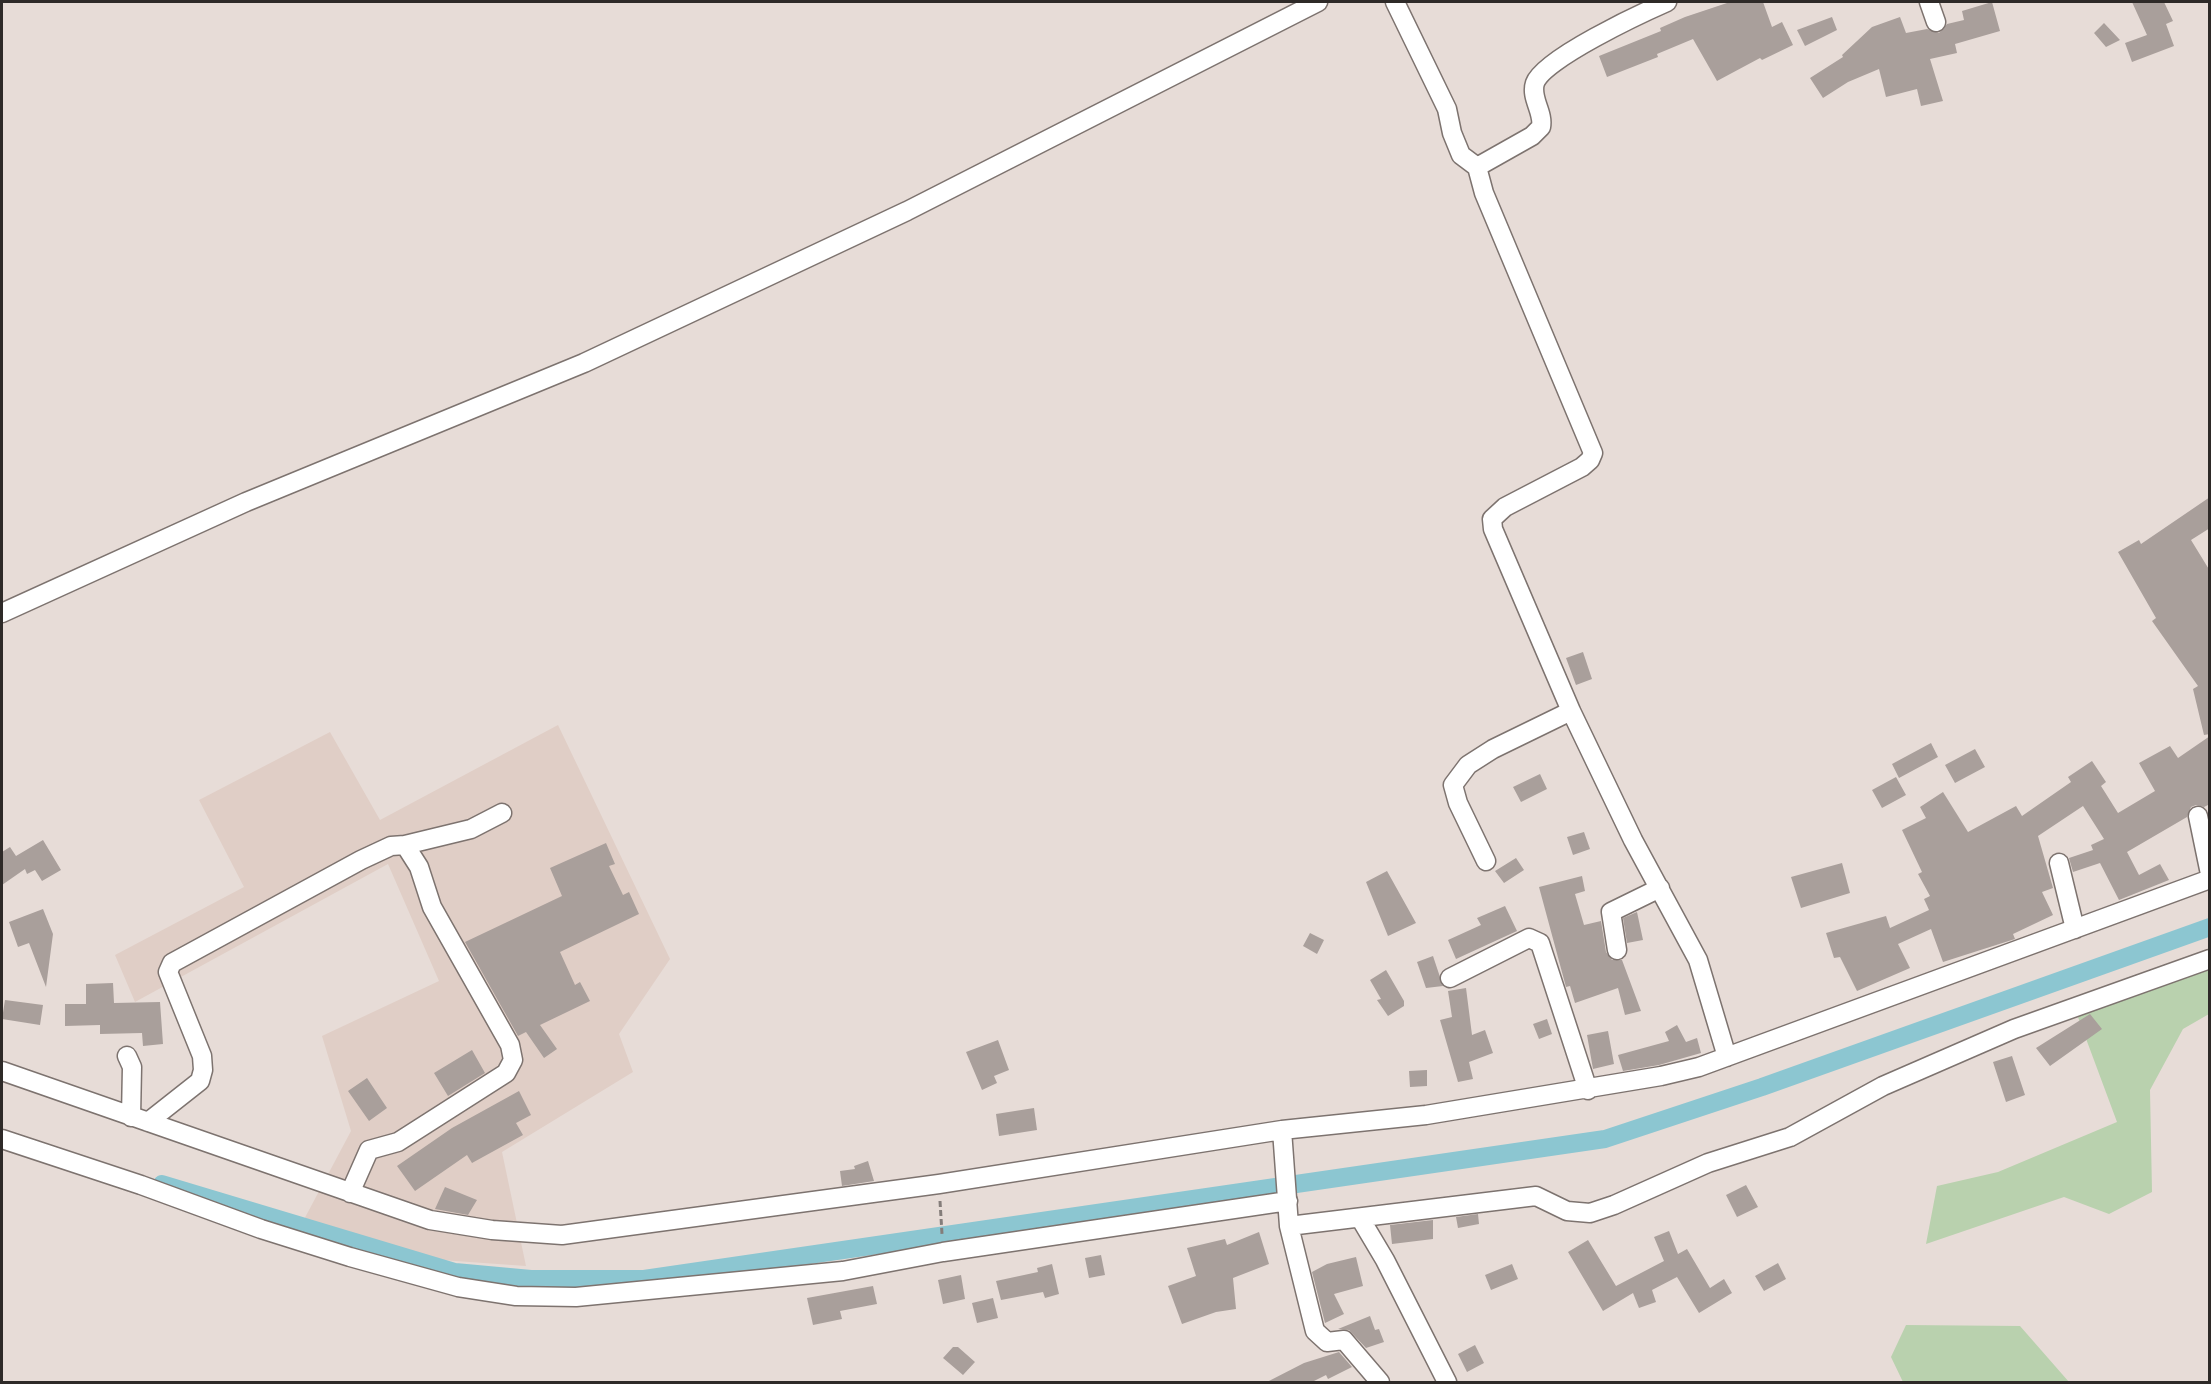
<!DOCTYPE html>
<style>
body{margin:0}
#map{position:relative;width:2211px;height:1384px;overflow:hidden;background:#e7dcd7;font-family:"Work Sans",sans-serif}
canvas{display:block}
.frame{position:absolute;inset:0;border:3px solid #2e2a28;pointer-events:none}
</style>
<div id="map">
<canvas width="2211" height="1384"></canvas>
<div class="frame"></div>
</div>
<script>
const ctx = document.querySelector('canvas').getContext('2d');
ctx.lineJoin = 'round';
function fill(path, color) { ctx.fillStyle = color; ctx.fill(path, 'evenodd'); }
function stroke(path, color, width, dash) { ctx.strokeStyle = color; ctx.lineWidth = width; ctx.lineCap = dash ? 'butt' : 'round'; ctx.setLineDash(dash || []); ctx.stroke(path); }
fill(new Path2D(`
 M558 725 670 959 619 1034 633 1072 502 1152 526 1266 399 1257 300 1227 351 1131 322 1036 439 981 388 864 135 1002 115 955 244 887 199 800 330 732 380 820Z`), '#e0cec6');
fill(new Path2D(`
 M2209 958V1014L2183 1029 2150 1090 2152 1192 2109 1214 2064 1197 1926 1244 1937 1186 1998 1172 2117 1122 2072 1001Z
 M1906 1325 2020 1326 2069 1382H1903L1891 1357Z`), '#b9d1ae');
stroke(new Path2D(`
 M162 1184 455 1272 531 1279H644L1605 1139 1762 1087 2210 927`), '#8cc6d1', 18);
fill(new Path2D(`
 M1730 2H1763L1772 27 1782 22 1793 45 1762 60 1760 58 1717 81 1693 39 1657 54 1658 57 1607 77 1599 56 1661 31 1660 28 1685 17Z
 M1992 2 2000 31 1955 44 1957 53 1930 59 1943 101 1921 106 1917 89 1886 97 1879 69 1848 82 1823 98 1810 78 1843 57 1842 55 1872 27 1900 17 1906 33 1927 29 1939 33 1947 24 1964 20 1962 11Z
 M2132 2H2164L2173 21 2166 24 2174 46 2132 62 2125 43 2147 35Z
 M1832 17 1837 30 1805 46 1797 30Z
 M2104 23 2120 40 2106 47 2094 33Z
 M2210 497V528L2191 540 2210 571V734L2204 735 2193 689 2198 686 2152 621 2156 618 2118 552 2139 540 2141 544Z
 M1583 652 1592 679 1576 685 1566 658Z
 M2210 736V804L2204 807 2196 805 2191 807 2187 817 2127 852 2139 875 2160 864 2169 880 2119 900 2100 863 2073 872 2069 858 2093 850 2091 845 2104 839 2083 806 2038 836 2053 888 2042 892 2053 915 2013 934 2015 939 1943 962 1931 929 1898 944 1910 968 1857 991 1840 957 1834 958 1826 933 1886 916 1890 928 1929 910 1924 899 1930 896 1918 874 1922 872 1902 830 1926 818 1920 807 1943 792 1968 832 2016 806 2022 816 2071 782 2068 777 2092 761 2106 782 2101 786 2118 813 2155 791 2139 763 2170 746 2178 758Z
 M1931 743 1938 757 1899 778 1892 764Z
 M1975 749 1985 767 1955 783 1945 765Z
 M1540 774 1547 789 1521 802 1513 787Z
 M1896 777 1906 795 1882 808 1872 790Z
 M1584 832 1590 849 1573 855 1567 837Z
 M43 840 61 870 42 881 35 870 27 874 25 869 2 885V852L10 847 16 856Z
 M606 843 615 864 609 866 623 895 629 892 639 914 560 952 575 985 580 982 590 1001 540 1025 557 1049 544 1058 526 1032 518 1036 465 942 562 896 550 868Z
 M1516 858 1524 870 1504 883 1495 871Z
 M1842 863 1850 893 1801 908 1791 877Z
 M1387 871 1416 923 1388 936 1366 882Z
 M1582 876 1585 891 1575 894 1584 925 1601 921 1606 952 1612 960H1622L1641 1011 1625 1015 1618 988 1575 1003 1570 986 1566 987 1539 887Z
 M1505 906 1517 931 1456 959 1448 940 1481 925 1477 918Z
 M43 909 53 934 46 987 29 943 18 947 9 922Z
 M1637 912 1643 940 1627 943 1623 918Z
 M1310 933 1324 940 1317 954 1303 946Z
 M1433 956 1443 986 1426 988 1417 962Z
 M1386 970 1404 1001V1006L1388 1016 1377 1000 1381 999 1370 980Z
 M113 983 114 1003 160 1002 163 1044 143 1046 142 1033 100 1034V1025L65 1026V1004H86V984Z
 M1466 988 1472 1035 1485 1030 1493 1053 1469 1062 1473 1079 1458 1082 1440 1020 1452 1017 1448 991Z
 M5 1000 43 1005 40 1025 2 1019Z
 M2090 1014 2102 1029 2050 1066 2036 1048Z
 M1547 1019 1552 1034 1539 1039 1533 1024Z
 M1677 1025 1686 1042 1697 1038 1701 1053 1659 1065 1623 1071 1618 1055 1669 1041 1665 1032Z
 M1608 1031 1614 1064 1593 1069 1587 1035Z
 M998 1040 1009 1070 994 1076 997 1083 982 1090 966 1052Z
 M472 1050 485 1073 448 1096 434 1073Z
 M2012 1056 2025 1095 2006 1102 1993 1062Z
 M1427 1070V1086L1410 1087 1409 1071Z
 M367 1078 387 1108 369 1121 348 1091Z
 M519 1091 531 1115 516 1123 523 1135 472 1163 467 1155 415 1191 397 1166 452 1128Z
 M1034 1108 1037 1130 999 1136 996 1114Z
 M868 1161 874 1181 842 1186 840 1171 855 1169 854 1166Z
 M1746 1185 1758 1207 1737 1217 1726 1195Z
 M445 1187 477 1200 468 1215 435 1209Z
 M1478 1214 1479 1224 1458 1228 1456 1217Z
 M1433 1220V1239L1392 1244 1390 1225Z
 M1669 1231 1678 1254 1687 1249 1710 1288 1724 1279 1732 1293 1699 1313 1677 1277 1652 1290 1656 1302 1639 1308 1633 1293 1603 1311 1568 1252 1588 1240 1616 1286 1664 1261 1654 1237Z
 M1259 1232 1269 1264 1233 1278 1236 1309 1216 1312 1182 1324 1168 1286 1196 1276 1187 1248 1225 1239 1227 1245Z
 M1101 1255 1105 1275 1089 1278 1085 1258Z
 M1356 1257 1363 1286 1334 1294 1344 1314 1325 1323 1312 1272 1327 1264Z
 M1778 1263 1786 1279 1764 1291 1755 1276Z
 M1052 1264 1059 1294 1045 1298 1043 1292 1001 1300 996 1281 1038 1272 1037 1268Z
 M1512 1264 1518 1279 1491 1290 1485 1275Z
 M961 1275 965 1299 943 1304 938 1280Z
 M873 1286 877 1304 840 1311 842 1319 813 1325 807 1298Z
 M993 1298 998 1318 977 1323 972 1303Z
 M1370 1316 1375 1330 1379 1329 1384 1342 1366 1348 1349 1330 1338 1329Z
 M1475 1345 1484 1363 1467 1372 1458 1354Z
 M953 1347H958L975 1362 963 1375 943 1358Z
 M1339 1352 1352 1367 1328 1379 1326 1375 1310 1383H1265L1304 1363Z`), '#a99f9b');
const minor = new Path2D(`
 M1395 2 1447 109 1452 133 1461 155 1477 167
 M1929 2 1936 22
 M2 613 246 502 584 363 907 211 1318 2
 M1571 711 1633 840 1698 960 1727 1057
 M2198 816 2210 874
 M1486 861 1458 803 1453 785 1468 765 1493 749 1571 711 1493 529 1492 519 1505 507 1582 467 1590 460 1593 453 1484 193 1477 167 1532 136 1541 127C1544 112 1530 98 1535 83 1543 59 1642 13 1667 2
 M2059 863 2075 929
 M1617 950 1611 912 1660 888
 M1450 978 1529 938 1540 943 1588 1090
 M127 1056 132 1067 131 1117
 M2 1071 430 1220 492 1230 562 1235 939 1184 1282 1130 1426 1115 1661 1076 1699 1067 2210 879
 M148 1122 200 1081 203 1070 202 1056 168 972 172 963 361 860 391 846 405 845
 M1282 1130 1289 1226 1315 1331 1327 1342 1344 1340 1380 1382
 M2 1139 141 1185 261 1229 350 1257 458 1287 516 1296 576 1297 843 1271 943 1252 1288 1201
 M350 1193 369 1150 398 1142 506 1073 513 1060 510 1045 432 907 419 867 405 845 471 829 502 813
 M1360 1218 1385 1260 1447 1382
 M1289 1226 1536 1196 1567 1211 1590 1213 1614 1205 1708 1163 1790 1137 1883 1086 2014 1029 2210 959`);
stroke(minor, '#7d736f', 21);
stroke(new Path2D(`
 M940 1201 942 1234`), '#847d7a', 3, [6, 3]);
stroke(minor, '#fff', 18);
</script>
